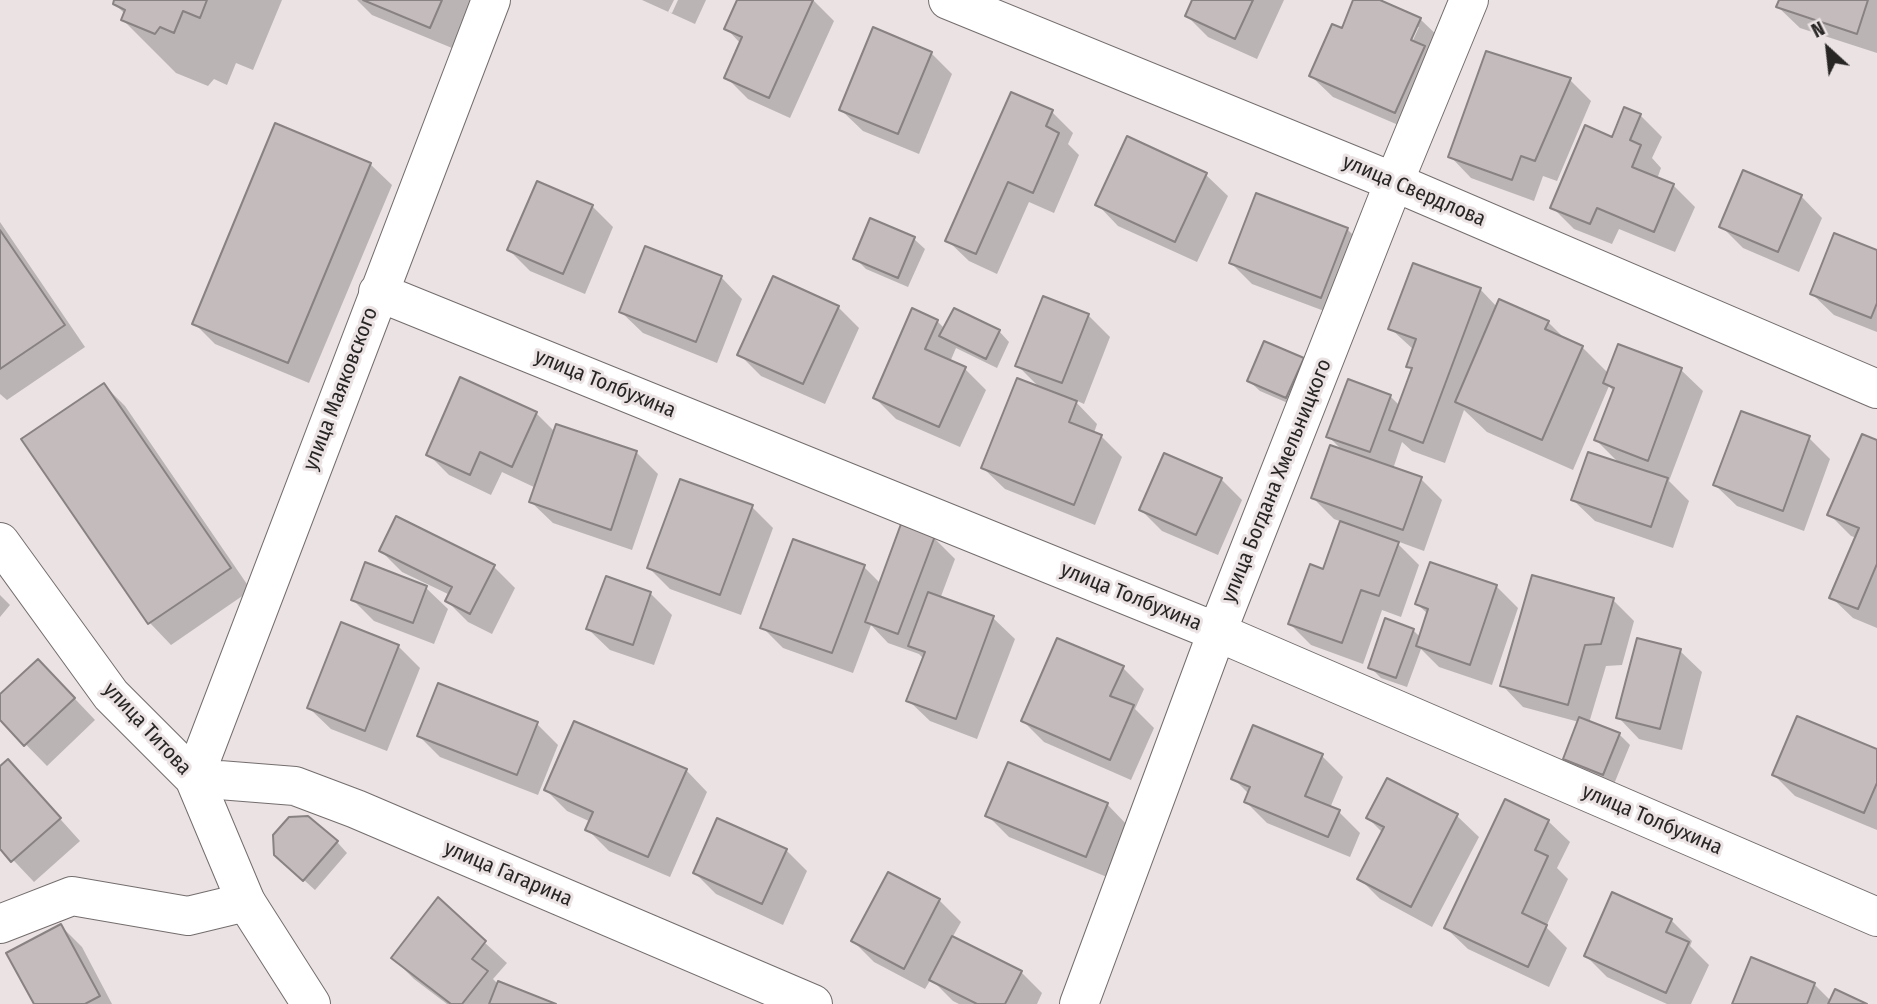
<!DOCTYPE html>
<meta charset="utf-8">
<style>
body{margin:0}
#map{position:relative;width:1877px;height:1004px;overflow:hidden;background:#eae2e3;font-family:"Fira Sans Condensed",sans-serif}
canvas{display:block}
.north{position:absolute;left:1793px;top:14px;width:70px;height:70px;-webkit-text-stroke:5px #eae2e3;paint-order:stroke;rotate:333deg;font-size:19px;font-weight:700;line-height:28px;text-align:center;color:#282525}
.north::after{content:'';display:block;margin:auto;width:24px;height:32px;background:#282525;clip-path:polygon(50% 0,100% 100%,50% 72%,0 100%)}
</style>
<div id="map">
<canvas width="1877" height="1004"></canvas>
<div class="north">N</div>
</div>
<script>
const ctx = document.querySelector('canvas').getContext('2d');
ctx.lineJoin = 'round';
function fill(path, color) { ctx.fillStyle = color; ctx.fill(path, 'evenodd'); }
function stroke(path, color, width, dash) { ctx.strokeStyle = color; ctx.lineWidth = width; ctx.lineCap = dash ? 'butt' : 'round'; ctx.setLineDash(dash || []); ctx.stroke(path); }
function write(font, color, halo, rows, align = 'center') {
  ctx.font = font + ' "Fira Sans Condensed",sans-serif'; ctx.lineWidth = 6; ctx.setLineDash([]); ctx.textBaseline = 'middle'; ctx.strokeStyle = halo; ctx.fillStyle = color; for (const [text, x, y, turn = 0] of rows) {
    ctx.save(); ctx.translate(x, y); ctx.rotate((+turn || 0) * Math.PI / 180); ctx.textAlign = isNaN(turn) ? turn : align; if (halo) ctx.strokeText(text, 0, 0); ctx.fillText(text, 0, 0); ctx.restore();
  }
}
fill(new Path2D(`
 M116 0H282L253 70 236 63 227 85 214 79 208 86 176 73 123 20 125 14 115 4Z
 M357 0H472L452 48 372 15Z
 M642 0H674L668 12 672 13 678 0H706L695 24Z
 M739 0H813L834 21 790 118 748 99 726 77 741 44 726 28Z
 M1194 0H1284L1257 59 1208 37 1187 16Z
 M1355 0H1375L1420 19 1442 40 1417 133 1333 97 1311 76 1343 30ZM1415 27H1419L1409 49 1406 47Z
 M1781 0H1877V53L1800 28 1778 7Z
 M931 53 952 74 919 154 863 131 841 110Z
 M1570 80 1591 101 1557 181 1543 176 1534 201 1471 178 1450 156Z
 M1052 112 1073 133 1068 144 1079 155 1054 213 1029 202 997 274 969 261 947 240Z
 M1640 115 1662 137 1652 158 1661 168 1657 179 1673 185 1695 207 1675 252 1619 229 1612 244 1574 229 1552 207Z
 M1128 138 1206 175 1228 196 1197 262 1118 226 1097 204Z
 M370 164 392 185 309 383 215 344 194 323Z
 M1801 196 1822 218 1799 272 1743 248 1721 226Z
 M592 206 613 227 585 294 530 271 509 250Z
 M0 222 85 347 7 400 0 394Z
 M1347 229 1369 251 1343 318 1252 284 1231 263Z
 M914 239 925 249 908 287 866 269 855 258Z
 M1877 252V332L1834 315 1812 294Z
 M721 277 742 299 717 363 643 333 621 312Z
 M1480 289 1497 307 1548 322 1567 341 1582 347 1609 374 1619 347 1681 370 1703 391 1669 481 1689 501 1673 548 1595 521 1573 500 1620 464 1596 440 1614 392 1609 386 1573 470 1487 432 1464 410 1445 463 1412 451 1402 442 1393 469 1421 479 1442 500 1424 551 1394 540 1419 565 1401 617 1382 610 1363 664 1311 645 1290 624 1324 571 1342 522 1334 519 1313 498 1343 451 1328 436 1390 396 1400 406 1413 371 1408 366 1414 350 1390 328Z
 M838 307 859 328 825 404 761 376 739 354Z
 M1088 315 1110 337 1084 404 1073 399 1097 424 1094 433 1101 436 1122 457 1095 525 1005 489 983 468 1041 389 1017 365Z
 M937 321 945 329 999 331 1009 342 997 368 956 348 950 362 965 369 986 390 960 447 896 419 875 398Z
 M1303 359 1313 370 1297 407 1260 391 1249 381Z
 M104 385 125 406 251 590 171 645 150 623 24 440Z
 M536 413 555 432 636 452 658 474 632 550 553 523 531 502 536 488 502 472 491 495 449 475 428 454Z
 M1809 438 1830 459 1804 531 1737 506 1715 485Z
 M1877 442V628L1853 618 1831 597 1857 538 1851 536 1829 514Z
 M1221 479 1242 500 1218 555 1162 531 1141 510Z
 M752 507 773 528 741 615 670 589 649 568Z
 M934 538 955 559 940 599 993 618 1015 639 977 739 930 721 908 700 924 659 919 654 888 643 871 625 853 673 783 648 762 627 864 567 881 584Z
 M381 551 494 567 515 588 492 634 468 622 447 601 450 595 402 572Z
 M366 565 426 588 448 609 434 644 374 621 353 600Z
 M1431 565 1497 587 1518 608 1492 685 1439 667 1421 649 1407 687 1381 678 1370 667 1413 630 1420 637 1428 614 1417 604Z
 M650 593 672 615 654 665 610 650 588 629Z
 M0 595 10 605 0 617Z
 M1613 600 1634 621 1622 665 1606 666 1589 723 1619 734 1630 745 1614 784 1575 769 1565 758 1579 722 1523 707 1502 685Z
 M398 646 420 668 387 751 331 729 309 708Z
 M1680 651 1702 672 1682 750 1639 739 1618 717Z
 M1123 668 1144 689 1135 709 1154 728 1131 780 1044 742 1023 721Z
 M59 682 95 720 47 766 0 718V697Z
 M537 724 558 745 538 795 440 757 419 736Z
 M1877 751V830L1795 796 1774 775Z
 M1322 756 1343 777 1330 808 1339 812 1360 833 1350 857 1267 823 1246 802 1249 794 1234 779Z
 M8 761 80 841 34 882 0 846V769Z
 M686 770 707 792 670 877 609 851 587 829 591 822 567 811 546 790Z
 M1388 780 1457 816 1479 837 1432 927 1380 899 1359 878 1383 833 1368 818Z
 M1107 804 1128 826 1107 877 1009 837 988 816Z
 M1548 821 1570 842 1557 868 1568 879 1546 927 1567 948 1549 987 1468 949 1446 928Z
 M337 842 347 853 315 890 284 862Z
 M786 850 807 871 783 925 716 894 695 873Z
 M438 900 507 963 493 979 498 984 551 1004H447L414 979 393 958Z
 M939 900 961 922 952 938 1021 972 1042 993 1037 1004H959L953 1001 931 979 925 989 874 962 853 941Z
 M1671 920 1692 941 1690 946 1709 965 1691 1004H1667L1607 977 1586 956Z
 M61 926 82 947 112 1004H36Z
 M1814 984 1831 1001 1863 1004H1734Z`), '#0003');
const building = new Path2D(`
 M114 0H207L200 18 183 11 174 33 160 27 155 34 121 20 125 10 113 4Z
 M363 0H442L430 28Z
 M737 0H813L769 98 724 78 742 37 724 29Z
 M1192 0H1253L1235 39 1185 16Z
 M1353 0H1380L1421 18 1411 40 1425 46 1395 113 1309 76 1332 24 1342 28Z
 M1779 0H1868L1857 34 1776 7Z
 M873 27 932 52 898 134 839 110Z
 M1486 51 1571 78 1535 161 1521 156 1512 180 1448 157Z
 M1011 92 1053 110 1046 126 1059 133 1033 193 1008 182 976 254 945 241Z
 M1624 107 1641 114 1630 140 1641 145 1632 167 1674 184 1654 232 1597 208 1590 224 1550 208 1585 125 1612 137Z
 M275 123 371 163 288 363 192 324Z
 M1127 136 1207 173 1175 242 1095 205Z
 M1743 170 1802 195 1778 252 1719 227Z
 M537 181 593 205 563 274 507 250Z
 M1256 193 1348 228 1321 298 1229 263Z
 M870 218 915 237 898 278 853 259Z
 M0 230 65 325 0 369Z
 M1834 233 1877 250V303L1871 318 1810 294Z
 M645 246 722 276 696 342 619 312Z
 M1413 263 1481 288 1423 443 1389 430 1412 368 1406 367 1416 339 1388 329Z
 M773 276 839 306 803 384 737 355Z
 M1043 296 1089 314 1062 383 1015 366Z
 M1499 299 1549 321 1545 329 1583 346 1542 440 1455 402Z
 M912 308 938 320 925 349 966 367 939 427 873 398Z
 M954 308 1000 330 986 359 939 336Z
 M1264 341 1304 358 1286 398 1247 381Z
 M1618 344 1682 368 1648 461 1594 440 1614 388 1603 383Z
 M460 377 537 412 512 467 480 452 470 475 426 455Z
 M1017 378 1077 401 1069 422 1102 435 1074 505 981 468Z
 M1348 379 1391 395 1370 452 1326 437Z
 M104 383 231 568 148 624 21 439Z
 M1741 411 1810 436 1783 511 1713 485Z
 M556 424 637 451 611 530 529 502Z
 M1862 434 1877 440V564L1858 609 1829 598 1859 528 1827 515Z
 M1330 445 1422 477 1403 530 1311 498Z
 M1588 452 1668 478 1651 527 1571 500Z
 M1164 453 1222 478 1196 535 1139 510Z
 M680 479 753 505 720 595 647 568Z
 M396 516 495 565 470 614 445 601 452 587 379 551Z
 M1340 521 1399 542 1379 596 1361 590 1342 643 1288 624 1310 564 1323 569Z
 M901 524 935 536 898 634 865 622Z
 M793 539 865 565 832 653 760 628Z
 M365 562 427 586 413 623 351 600Z
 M1430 562 1497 585 1470 665 1416 646 1428 609 1415 604Z
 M1532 575 1614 598 1601 644 1585 645 1568 705 1500 686Z
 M606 576 651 592 633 645 586 629Z
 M928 592 994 616 956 719 906 701 925 652 908 646Z
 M1385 618 1414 629 1396 678 1368 668Z
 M341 622 399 645 365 731 307 708Z
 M1057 638 1124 666 1110 696 1134 705 1110 760 1021 721Z
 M1637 638 1681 649 1660 729 1616 718Z
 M38 659 75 698 24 746 0 720V694Z
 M438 683 538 722 517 775 417 736Z
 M1797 716 1877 749V783L1864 813 1772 775Z
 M1579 717 1620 733 1603 775 1563 759Z
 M574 721 687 769 648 857 585 830 593 812 544 790Z
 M1253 725 1323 754 1305 796 1340 810 1328 837 1244 802 1250 787 1231 779Z
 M8 759 61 818 11 862 0 849V766Z
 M1008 762 1108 803 1086 857 985 816Z
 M1387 778 1458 814 1411 907 1357 879 1384 827 1366 818Z
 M1505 799 1549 820 1535 850 1548 856 1522 913 1547 925 1528 967 1444 928Z
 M308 816 338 841 303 881 274 855 273 835 289 817Z
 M717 818 787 849 762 904 693 873Z
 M888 872 940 899 904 969 851 941Z
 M1612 892 1672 919 1666 932 1689 942 1666 993 1584 956Z
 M438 897 486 941 472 959 488 971 462 1004H451L391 958Z
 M61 924 100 996 85 1004H34L6 953Z
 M952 936 1022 971 1005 1004H977L929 980Z
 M1751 957 1815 983 1807 1004H1732Z
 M498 981 556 1004H489Z
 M1835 989 1867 1004H1828Z`);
fill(building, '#c4bcbc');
stroke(building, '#898282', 2);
const street = new Path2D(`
 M491 0 194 778 295 786 356 809 813 1004
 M948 0 1394 182 1877 389
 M378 292 1217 632 1877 917
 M0 924 72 896 188 916 246 902
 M1079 1004 1217 632 1394 182 1469 0`);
const secondary = new Path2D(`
 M0 542 111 695 194 778 246 902 311 1004`);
stroke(street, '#746d6d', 40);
stroke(secondary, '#746d6d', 40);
stroke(street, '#fff', 38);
stroke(secondary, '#fff', 38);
write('21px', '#282525', '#eae2e3', [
 ["улица Свердлова",1414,191,23],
 ["улица Толбухина",605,384,22],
 ["улица Маяковского",341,389,-69],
 ["улица Богдана Хмельницкого",1277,481,-68],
 ["улица Толбухина",1131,597,22],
 ["улица Титова",147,729,47],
 ["улица Толбухина",1652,820,23],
 ["улица Гагарина",508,874,23]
]);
</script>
